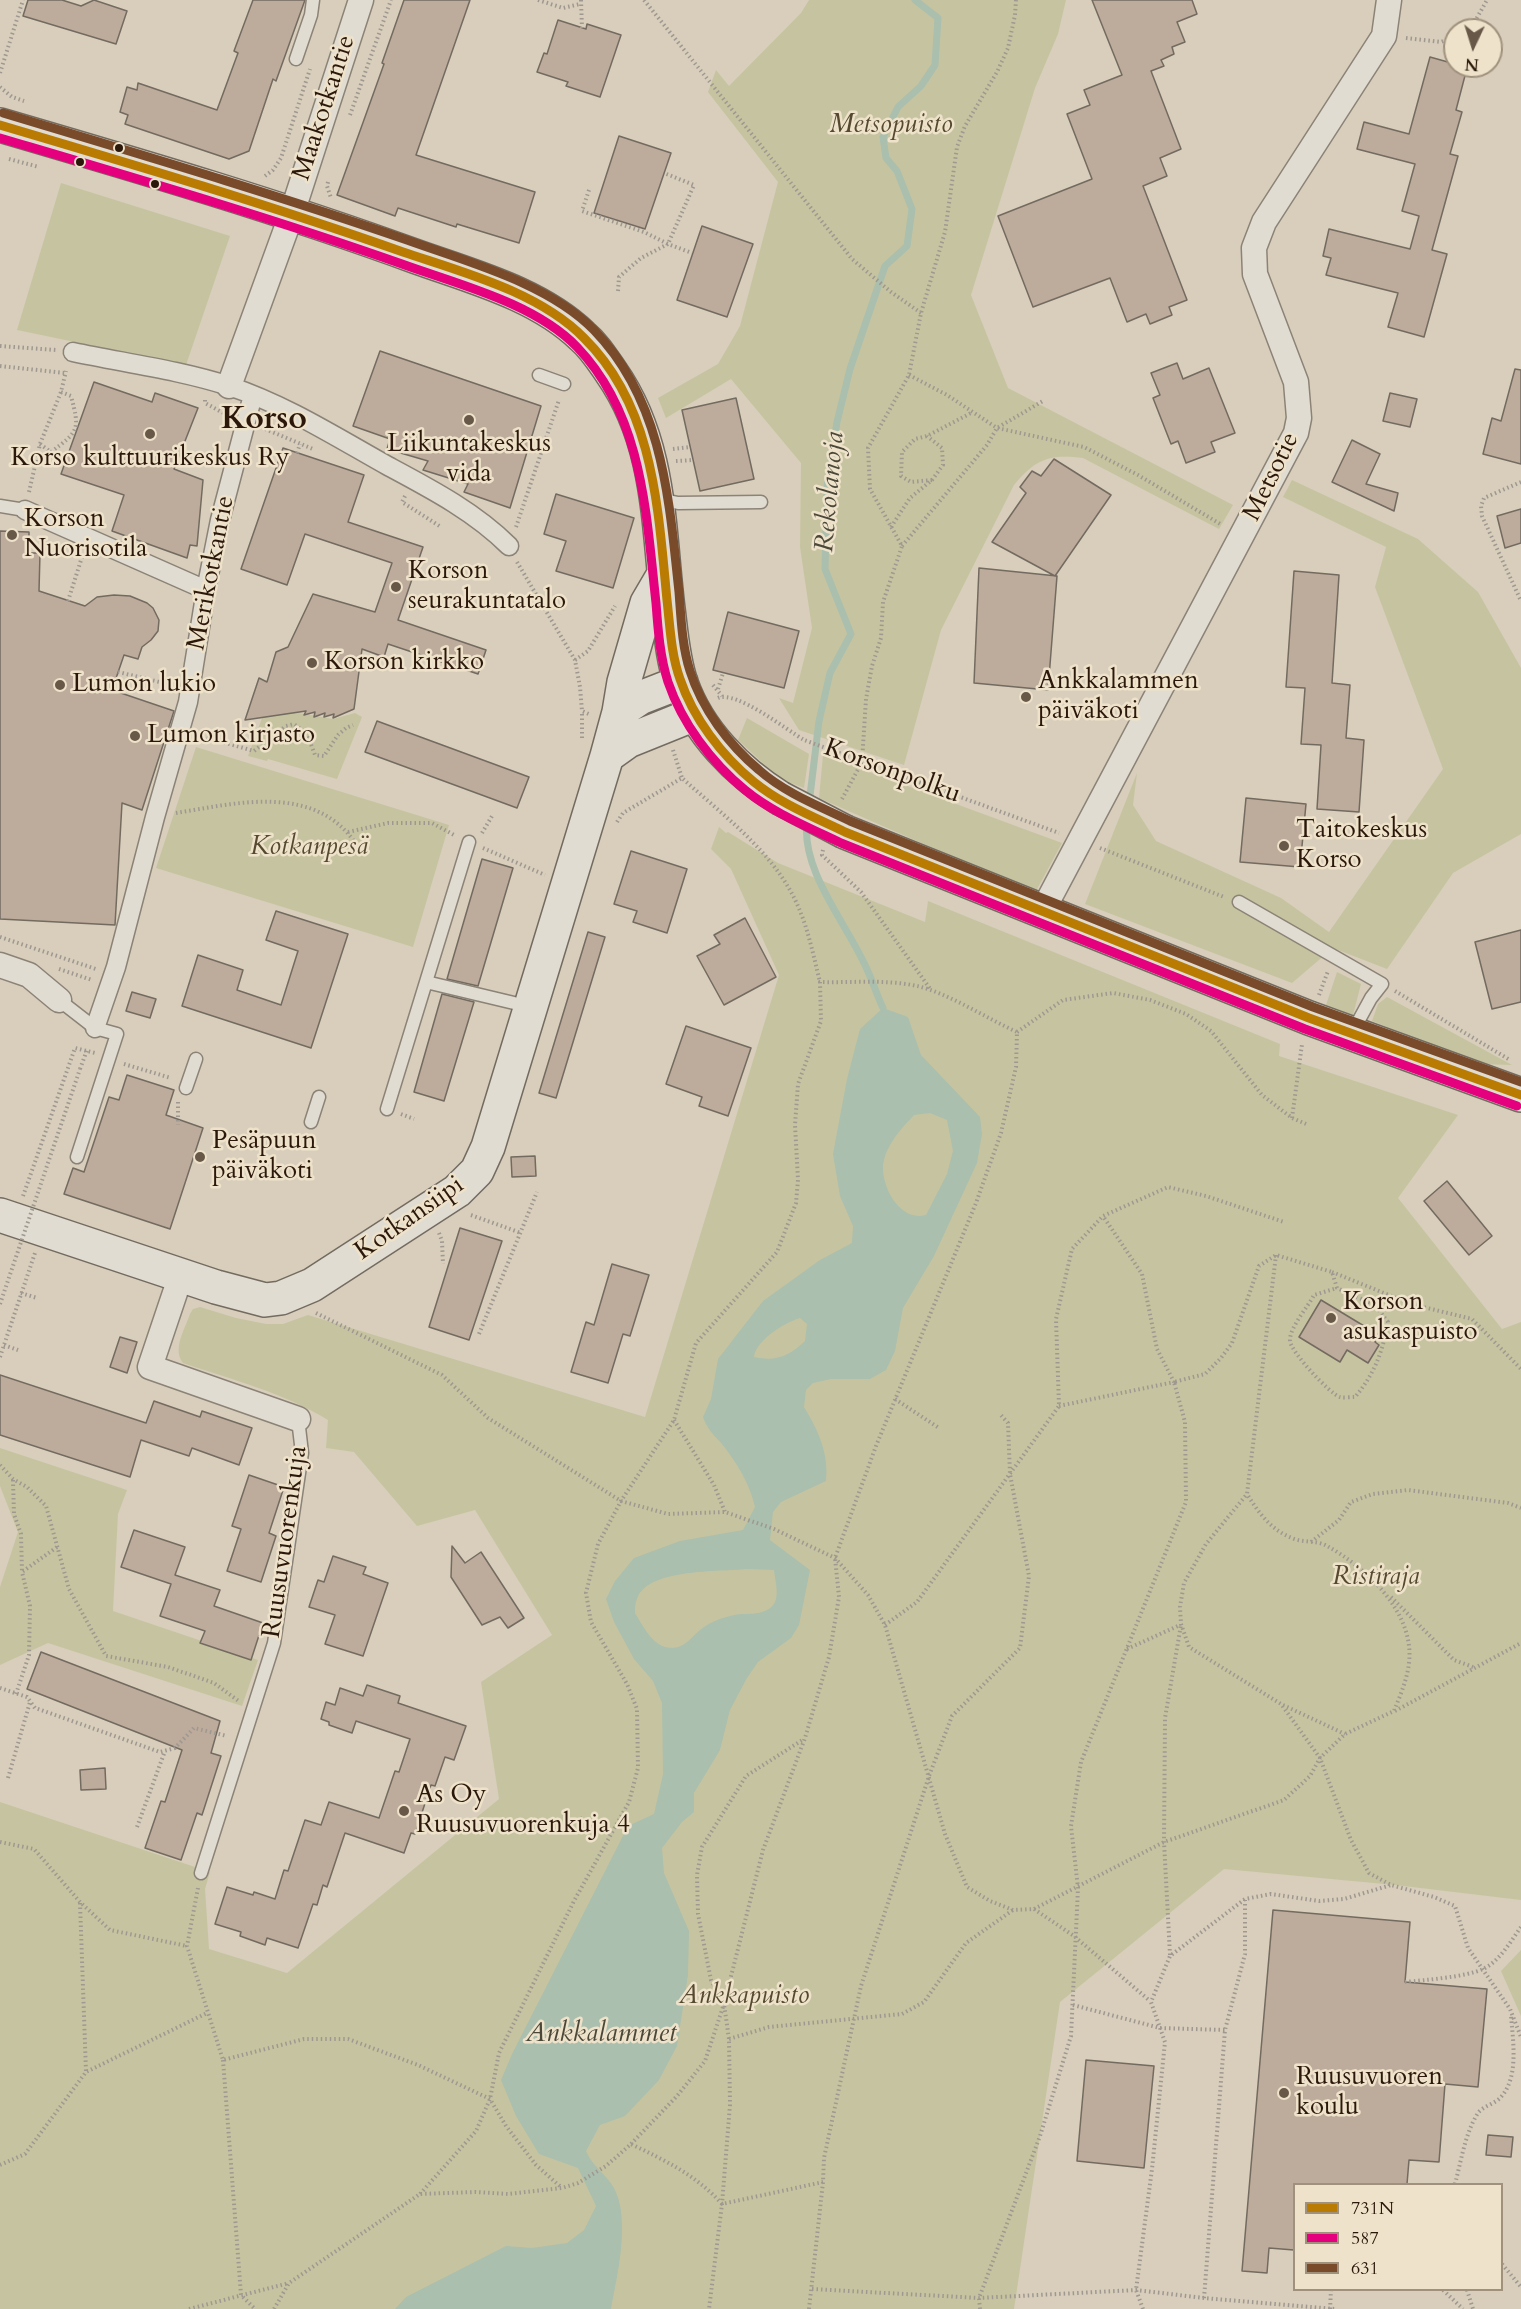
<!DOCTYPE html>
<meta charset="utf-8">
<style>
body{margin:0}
#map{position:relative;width:1521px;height:2309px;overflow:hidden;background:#d8cebb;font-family:Cardo,serif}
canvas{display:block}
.legend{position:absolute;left:1293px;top:2183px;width:210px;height:108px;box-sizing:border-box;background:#eee2ca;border:2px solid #a0917d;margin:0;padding:8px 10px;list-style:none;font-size:18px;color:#2b180a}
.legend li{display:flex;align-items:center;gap:12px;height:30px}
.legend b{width:30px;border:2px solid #a0917d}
.north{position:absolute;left:1443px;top:18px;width:60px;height:60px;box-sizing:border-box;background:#eee2ca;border:2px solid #a0917d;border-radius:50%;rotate:184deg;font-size:16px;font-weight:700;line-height:24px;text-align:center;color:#2b180a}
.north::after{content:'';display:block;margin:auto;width:21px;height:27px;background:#685848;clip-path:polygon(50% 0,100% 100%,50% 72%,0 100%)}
</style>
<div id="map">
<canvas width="1521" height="2309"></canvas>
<ul class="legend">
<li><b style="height:8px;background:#ba7b03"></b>731N</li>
<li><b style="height:8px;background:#e5007d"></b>587</li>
<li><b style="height:8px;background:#7a4b2a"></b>631</li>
</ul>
<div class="north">N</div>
</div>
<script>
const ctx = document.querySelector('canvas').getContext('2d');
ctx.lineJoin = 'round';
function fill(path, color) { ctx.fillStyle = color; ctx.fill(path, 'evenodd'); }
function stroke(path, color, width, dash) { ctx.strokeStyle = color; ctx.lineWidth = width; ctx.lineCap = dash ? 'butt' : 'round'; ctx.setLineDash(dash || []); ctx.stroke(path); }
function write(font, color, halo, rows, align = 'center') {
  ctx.font = font + ' Cardo,serif'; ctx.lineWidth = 5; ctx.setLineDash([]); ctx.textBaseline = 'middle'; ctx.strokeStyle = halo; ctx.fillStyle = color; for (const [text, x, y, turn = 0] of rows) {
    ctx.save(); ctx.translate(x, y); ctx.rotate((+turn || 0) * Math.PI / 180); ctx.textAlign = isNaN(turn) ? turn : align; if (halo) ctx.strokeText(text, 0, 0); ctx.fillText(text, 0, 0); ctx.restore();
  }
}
fill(new Path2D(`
 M809 0H1066L1058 34 1035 88 971 295 1008 388 1233 505 1219 529 1083 458C1049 454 1036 459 1014 485L941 630 904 765 799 730 779 698 793 703 812 628 800 547 801 463 731 379 666 418 658 398 718 364 740 326 778 182 708 92 716 70 729 86 801 13Z
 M61 183 230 236 186 365 17 330Z
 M1292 480 1418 539 1478 592 1521 668V834L1453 873 1387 969 1333 948 1292 983 1085 904 1137 773 1133 805 1156 841 1281 898 1329 932 1443 769 1375 587 1386 547 1283 497Z
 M269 699 282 710 333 719 355 713 362 717 337 779 268 759 267 761 248 756Z
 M747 718 809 754 804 788 780 779 738 740Z
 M196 747 449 825 413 947 156 868Z
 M823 755 1062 843 1035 893 819 798Z
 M719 827 726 833 728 832 778 863 925 922 928 901 1280 1044 1279 1056 1458 1115 1398 1198 1502 1329 1521 1322V1900L1395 1885 1224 1869 1060 2002 1014 2309H0V1802L210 1872 205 1889 209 1949 287 1973 499 1799 481 1682 552 1635 475 1510 417 1526 354 1452 326 1448 328 1420C284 1393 233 1380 183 1363 172 1349 185 1329 190 1314L193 1309 200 1307 236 1318 266 1324H283L308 1315 645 1417 779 975 731 869 711 849Z
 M1337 972 1361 984 1353 1015 1326 1005Z
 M1387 997 1512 1065 1479 1064 1372 1021 1378 1004Z
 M0 1448 127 1490 118 1514 113 1611 258 1660 242 1706 48 1643 0 1665V1587L18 1532 0 1486Z
 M1521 1950V2016L1501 1971Z`), '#c6c4a0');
fill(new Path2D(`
 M883 1008 908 1017 921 1055 980 1117 982 1134 977 1163 934 1256 903 1308 895 1351 886 1370 870 1379H831L813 1383 806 1390 804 1407C818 1430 829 1453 826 1481L781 1502 773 1512 770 1540 810 1570 799 1625 791 1638 758 1662 747 1678 730 1710 720 1750 694 1793V1812L682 1822 662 1848 664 1873 689 1931 688 1975 677 2046 659 2080 625 2116 600 2125 586 2151C592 2166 606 2174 614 2188 631 2220 617 2276 611 2309H395L406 2297 506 2246 532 2248 567 2243 584 2230 596 2206 578 2168 539 2154 516 2116 501 2080 512 2054 628 1826 654 1814 663 1774 662 1703 653 1681 634 1659 614 1622 606 1599 615 1581 634 1558 680 1541 743 1530 755 1507C750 1484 737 1463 722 1444 714 1435 707 1429 703 1417L711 1399 718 1359 763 1301 820 1260 852 1243 853 1226 840 1196 833 1154 847 1079 860 1029ZM930 1113 947 1120 953 1151 947 1174 926 1215C901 1222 882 1189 883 1166 885 1146 901 1129 914 1115ZM800 1318 807 1324 805 1341C789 1356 776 1362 754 1357 756 1340 784 1323 800 1318ZM747 1569 774 1570C775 1580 779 1593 775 1602 769 1614 753 1614 742 1614 728 1615 711 1621 700 1630 688 1640 683 1651 665 1647 651 1643 642 1624 635 1613 635 1609 635 1603 637 1599 647 1568 720 1572 747 1569Z`), '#aabfad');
stroke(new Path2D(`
 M809 804 819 721 830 673 851 634 825 569 827 487 837 422 850 369 885 266 907 246 912 209 897 171 886 158 883 137 898 107 921 86 935 65 938 18 915 0
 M807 821C801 869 843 919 863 961 871 976 876 993 883 1008`), '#aabfad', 7);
const building = new Path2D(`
 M28 0H62L81 6 94 0 127 11 116 44 23 16Z
 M253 0H305L276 81 273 79 249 151 229 159 125 124 128 115 120 112 127 87 137 90 138 83 217 110 238 53 234 51Z
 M404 0H470L416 155 535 192 519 243 457 224 456 227 398 208 395 216 337 195 384 64 382 63Z
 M1092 0H1192L1197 14 1177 22 1185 42 1172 47 1174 54 1161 60 1164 66 1151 71 1181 149 1160 158 1167 176 1143 186 1187 300 1169 307 1172 315 1150 324 1146 314 1127 322 1110 278 1033 307 998 216 1092 179 1067 114 1090 105 1084 90 1122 75Z
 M558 20 586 29 587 24 621 35 600 97 566 86 568 82 537 72 544 53 547 54Z
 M1430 57 1455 64V66L1467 68 1456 110 1462 112 1450 154 1458 156 1432 250 1447 254 1424 337 1388 327 1398 293 1326 275 1331 258 1323 256 1329 229 1410 249 1419 216 1402 211 1415 164 1357 149 1364 122 1409 134Z
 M619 136 671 153 645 229 594 213Z
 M702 226 753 244 727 317 677 300Z
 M380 351 541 406 510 508 464 492 468 484 423 470 428 461 387 449 390 439 353 426Z
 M1177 363 1183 379 1209 368 1235 433 1211 442 1215 452 1186 463 1178 441 1171 444 1153 398 1160 395 1151 373Z
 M1515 369 1521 370V464L1483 454 1492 418 1501 421Z
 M94 382 152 402 155 393 198 408 174 469 203 480 197 546 190 545 187 558 112 531 124 495 61 474Z
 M1390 393 1417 399 1410 427 1383 421Z
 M736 398 754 479 700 491 682 410Z
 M1352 440 1380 454 1366 484 1398 493 1394 511 1332 482Z
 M283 448 364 475 348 522 423 547 398 620 486 650 478 674 388 644 384 657 362 649 354 709 333 718 334 714 324 717 325 713 314 717 315 712 304 715 306 711 245 720 259 678 267 682 276 652 288 647 313 594 375 612 392 563 305 534 287 585 241 569Z
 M1054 459 1111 495 1055 576 992 542 1026 493 1020 487 1032 471 1041 476Z
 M556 494 634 518 613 588 556 571 566 541 544 534Z
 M1521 509V543L1505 548 1497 516Z
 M0 531 29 532V553H40L39 591 85 606 97 597 114 595 130 596 147 603 153 608 159 620 158 631 151 640 142 647 138 659 124 655 112 690 174 711 142 810 122 803 115 925 0 919Z
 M979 568 1057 576 1048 690 974 683Z
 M1294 571 1339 575 1332 683 1350 685 1346 738 1364 740 1359 812 1317 809 1321 745 1301 744 1305 688 1286 687Z
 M728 612 799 631 784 688 713 670Z
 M377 721 529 777 517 808 365 752Z
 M1246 798 1306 804 1300 867 1240 862Z
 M631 851 687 869 667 933 633 922 637 911 614 904Z
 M482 859 513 868 478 986 447 979Z
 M276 911 348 934 311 1048 182 1006 198 955 243 970 237 990 281 1005 298 951 266 940Z
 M745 918 776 977 724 1005 697 956 720 944 714 935Z
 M1521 930V1002L1492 1009 1475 942Z
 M588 932 605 937 556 1098 539 1093Z
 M132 992 156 999 150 1018 126 1011Z
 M442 994 474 1002 444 1101 414 1092Z
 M686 1026 751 1048 728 1116 699 1106 702 1097 666 1084Z
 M127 1075 174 1090 166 1115 203 1128 170 1229 64 1194 73 1168 84 1172 109 1097 119 1100Z
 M535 1156 536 1176 512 1177 511 1157Z
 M1447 1181 1492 1236 1469 1255 1424 1201Z
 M460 1228 502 1241 469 1340 429 1327Z
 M612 1264 649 1275 630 1336 623 1334 608 1383 571 1372 586 1322 594 1325Z
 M1321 1300 1379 1335 1375 1342 1379 1345 1368 1363 1347 1350 1340 1362 1299 1337Z
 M120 1337 137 1342 127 1373 110 1367Z
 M0 1375 146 1423 154 1401 200 1417 202 1411 252 1428 239 1465 192 1448 189 1456 141 1440 130 1477 0 1435Z
 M249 1475 284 1487 269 1533 276 1536 261 1582 227 1571 241 1529 232 1526Z
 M134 1530 185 1547 175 1575 220 1590 214 1606 263 1623 251 1660 200 1643 205 1631 160 1616 171 1584 121 1567Z
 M452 1546 465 1563 481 1552 524 1618 508 1628 500 1617 482 1625 451 1577Z
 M333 1556 366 1567 363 1574 388 1583 363 1656 325 1644 335 1615 309 1607 318 1580 324 1582Z
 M41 1652 220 1721 211 1753 221 1756 202 1815 197 1813 181 1860 145 1848 161 1801 165 1802 182 1750 27 1689Z
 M367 1685 400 1696 398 1703 466 1726 454 1760 445 1757 435 1786 431 1785 415 1834 411 1833 404 1853 345 1833 327 1887 323 1885 317 1905 313 1904 298 1948 267 1938 265 1945 240 1936 241 1932 215 1924 227 1887 253 1895 254 1892 275 1899 284 1870 288 1871 305 1820 321 1825 329 1802 379 1818 395 1771 399 1772 410 1739 356 1721 352 1733 329 1725V1722L321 1719 326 1702 335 1705 340 1688 363 1696Z
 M105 1768 106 1789 81 1790 80 1770Z
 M1273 1910 1410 1922 1405 1982 1487 1989 1478 2087 1445 2084 1439 2162 1409 2160 1407 2184H1294V2250L1269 2248 1267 2273 1242 2271Z
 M1086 2060 1154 2066 1144 2168 1077 2161Z
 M1488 2135 1513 2137 1511 2157 1486 2155Z`);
fill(building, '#bdab9c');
stroke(building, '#736b60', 1.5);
const service = new Path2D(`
 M296 59 311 15 313 0
 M539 375 564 384
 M659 499 678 503 761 502
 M0 506 25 510
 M1239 902 1382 984 1371 998 1353 1031
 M426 982 514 1003
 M59 1000 95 1028 117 1034 77 1157
 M186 1088 196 1059
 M387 1109 469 842
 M311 1122 319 1097
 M201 1873 274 1643 302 1453 298 1419`);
const pedestrian = new Path2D(`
 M73 352C125 363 179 370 229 386 286 405 336 437 388 466 431 489 475 512 509 546
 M25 510 206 590
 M95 1028 116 967 155 817 188 702 206 590 220 520 253 395`);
const minor = new Path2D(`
 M229 386 292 213 361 0
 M1042 912 1296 433 1299 418 1296 382 1255 274 1254 248 1264 222 1384 36 1389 0
 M0 965 29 975 59 1000
 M181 1275 150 1367 298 1419`);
const secondary = new Path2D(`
 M0 125C140 166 280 207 417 257 473 277 538 294 582 336 594 346 602 359 611 372 661 443 658 526 668 609 671 633 673 660 681 683 698 732 738 772 780 798
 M619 712 640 698 681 682
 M607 756 628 741 695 714
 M845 832 1309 1018 1521 1095
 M0 1215 216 1287 265 1300 281 1298 312 1285 457 1191 477 1171 488 1147 607 756 619 712 624 682 647 603 664 574`);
stroke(service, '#8c8377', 15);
stroke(pedestrian, '#8c8377', 21);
stroke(minor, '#8c8377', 27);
stroke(secondary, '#736b60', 36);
stroke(new Path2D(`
 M538 0 563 8 580 4
 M581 0 582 28
 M644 0 852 259 891 292 921 313
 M1470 30 1487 0
 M1406 38 1441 42 1455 37
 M0 73 23 0
 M0 87 12 97 24 101
 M350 115 391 0
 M9 159 39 167
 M265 176 273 170 281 158 310 69
 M328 182 327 186 331 198
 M589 190 582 211 644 232 668 244 694 185 664 173
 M618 291 619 277 641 258 668 244 692 253
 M0 346 56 350
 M0 366 65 373
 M909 375 947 395 997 428 1084 447 1138 475 1222 525
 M205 400V403L227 415
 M265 429 313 449
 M40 444 51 452C79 431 80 430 71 396L61 392
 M673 449 690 447
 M297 453 300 444
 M676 461 693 460
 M932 480 911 482 901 476 902 452 915 439 927 436 973 412
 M1521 482 1484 498 1481 506 1482 516 1521 601
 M29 492 40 444 61 392 66 371
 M405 496 402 502 441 527
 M516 527 559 400
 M891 527 910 498 932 480 943 465 942 448 927 436
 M902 546 987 445 997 428 1043 401
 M517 562 575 660 580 687 582 711 591 715
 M68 601 82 557
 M575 660 588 651 615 606
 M118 672 172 685
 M713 685 722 696
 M718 689 723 673
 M718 698C736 690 787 730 804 740L1059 833
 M198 735 254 751 286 726 294 724 307 734 315 755 324 756 338 735 346 728 353 725
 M582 738V711
 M673 750 682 778
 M842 799 862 762 866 699 872 666 881 638 883 602 902 546 870 489 868 448 909 375 921 313 945 232 957 147 965 126 997 72 1008 48 1015 15 1016 0
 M176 813C237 803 315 783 356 844
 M617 822 623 813 682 778C725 817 778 855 800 911 809 933 814 958 820 982
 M348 832 388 823H432L454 835
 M482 833 492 816
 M483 848 545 875
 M1100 848 1224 897
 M823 850 822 855 861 892 931 990
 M0 937 96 969
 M59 969 92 980
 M1395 991 1510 1060
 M1319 995 1328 971
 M1017 1032 1063 1000 1113 993 1150 1000 1186 1014 1211 1031 1262 1095 1292 1118 1306 1124
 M124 1064 171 1078
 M80 1069 87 1050
 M178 1102V1125
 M401 1114 414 1119
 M1292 1118 1302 1044
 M23 1196 75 1048 95 1053
 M471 1215 521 1233
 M439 1233 442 1241 443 1264
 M1276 1255 1247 1494 1206 1544 1184 1583 1180 1607 1181 1624 1189 1647 1281 1704 1320 1758 1351 1840 1369 1873 1391 1885 1434 1897 1455 1906 1468 1948 1510 2009 1521 2037
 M1332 1272 1411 1304 1472 1319 1521 1369
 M21 1293 37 1298
 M316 1313 442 1375 488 1418 621 1501 668 1514 725 1512 774 1529 835 1558 868 1595 885 1625 945 1834 967 1887 990 1901 1013 1910 1034 1909 1164 1842 1284 1800 1310 1776 1320 1758 1345 1734 1394 1711C1400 1696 1407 1680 1409 1663 1415 1613 1367 1568 1327 1546 1317 1540 1303 1543 1292 1538 1271 1530 1258 1512 1247 1494
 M479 1334 537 1192
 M4 1345 18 1350
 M0 1357 35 1253
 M895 1399 939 1428
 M1059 1406 1174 1382 1157 1349 1142 1274 1103 1216
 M674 1420 714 1485 725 1512
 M0 1465 13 1479 27 1487 46 1506 69 1589 106 1656 168 1667 214 1683 240 1702
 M13 1480 14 1514 21 1534 22 1572
 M1311 1542 1339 1520 1351 1502 1373 1494 1408 1490 1508 1503 1521 1508
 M1391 1597 1454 1660 1473 1667
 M885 1625 917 1602 1059 1406 1056 1319 1072 1249 1103 1216 1168 1187 1206 1196 1284 1222
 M1127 1649 1180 1625
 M0 1688 27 1697 35 1708 160 1752 175 1748 194 1728 227 1736
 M16 1694 29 1655 30 1606 22 1572 57 1547
 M1283 1705 1345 1734
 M1395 1711 1521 1643
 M8 1778 30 1702
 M580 1818 611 1834
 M137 1827 165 1751
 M0 1842 34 1849 80 1902 110 1930 187 1946
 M198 1888 187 1946 223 2060 304 2039H348L418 2065 490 2099 506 2126 536 2165 562 2188
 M80 1903 86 2072
 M1034 1909 1074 1936 1150 2001
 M1170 1955 1164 1842 1165 1718 1181 1625
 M1405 1982C1425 1980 1466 1977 1483 1969 1500 1961 1510 1942 1521 1927
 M1073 2005 1160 2028 1225 2030
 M729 2039 769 2027 902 2014 924 2002 966 1943 1013 1910
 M223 2060 241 2295 255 2309
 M631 2144 677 2096 705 2061 724 2004 711 1980 698 1914 697 1875 702 1847 746 1776 804 1739
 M0 2165 25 2154 86 2072 207 2013
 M1455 2184C1461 2162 1465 2133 1478 2113 1483 2106 1495 2104 1501 2097 1519 2077 1513 2041 1511 2016
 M420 2194 476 2131 490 2099 499 2053 574 1901 629 1802 638 1768 637 1709 627 1684 591 1622 586 1593 598 1544 621 1501 674 1420 696 1343 777 1252 796 1203 798 1180 795 1125 798 1084 821 1021 820 982C851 983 886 979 917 986 948 993 986 1018 1017 1032L1016 1067 1001 1133 976 1203 876 1446 835 1558 839 1597 829 1657 805 1738 763 1850 724 2004 729 2039 730 2105 722 2204 709 2309
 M1502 2264 1521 2287
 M812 2289 979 2298 1136 2290 1204 2298 1335 2309
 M1443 2290 1463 2309
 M1467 2290 1473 2309
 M1204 2298 1225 2030 1245 1954V1900
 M189 2309 289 2283
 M274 2309 289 2283 420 2194 476 2192 508 2194 562 2188 578 2183 606 2166 631 2144C666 2161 696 2175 722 2204L823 2182
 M809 2309 823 2182 824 2158 861 1986 929 1776 952 1716 1020 1648 1029 1576 1010 1474 1008 1423 1000 1414
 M980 2309 979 2298 1040 2136 1071 2036 1078 1888 1071 1826 1081 1762 1186 1502 1185 1422 1174 1382 1205 1374 1221 1358 1232 1343 1259 1266 1276 1255 1332 1272 1337 1288 1375 1305 1388 1322C1383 1351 1374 1375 1355 1397 1351 1397 1344 1398 1340 1397 1330 1394 1291 1352 1290 1341 1289 1328 1308 1307 1314 1295L1337 1288
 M1143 2309 1136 2290 1152 2169 1165 2042 1151 2002 1170 1956 1245 1899 1271 1894 1319 1901 1344 1899 1391 1885
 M1330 2309 1331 2290`), '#9f9890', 4, [1.5, 3]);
stroke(service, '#e0dcd2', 12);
stroke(pedestrian, '#e0dcd2', 18);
stroke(minor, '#e0dcd2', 24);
stroke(secondary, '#e0dcd2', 33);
const secondaryBridge = new Path2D(`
 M780 798 845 832`);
stroke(secondaryBridge, '#736b60', 36, []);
stroke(new Path2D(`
 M0 1304 80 1069`), '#9f9890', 4, [1.5, 3]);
stroke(secondaryBridge, '#e0dcd2', 33);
stroke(new Path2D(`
 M0 125C135 165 270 205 403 252 462 272 539 292 584 338 654 407 658 508 667 600 670 626 671 654 680 679 693 718 722 756 754 782 781 804 814 817 845 832L1309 1018 1521 1095`), '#ba7b03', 9);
stroke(new Path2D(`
 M0 138C135 178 269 217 402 264 457 284 535 303 577 347 643 416 646 513 656 603 658 630 660 657 668 682 682 723 711 762 745 790 773 813 808 827 841 843L1305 1029 1517 1106`), '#e5007d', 9);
stroke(new Path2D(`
 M3 113C139 154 274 194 407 240 468 262 548 283 594 330 663 401 669 499 679 592 681 618 682 646 690 671 702 709 729 745 759 770 785 793 819 806 850 821L1313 1007 1521 1082`), '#7a4b2a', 9);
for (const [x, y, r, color] of [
 [119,148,5,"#2b180a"],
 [80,162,5,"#2b180a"],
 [155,184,5,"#2b180a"],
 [469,420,6,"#685848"],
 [150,434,6,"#685848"],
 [12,535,6,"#685848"],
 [396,587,6,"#685848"],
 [312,663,6,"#685848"],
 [60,685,6,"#685848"],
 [1026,697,6,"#685848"],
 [135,736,6,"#685848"],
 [1284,846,6,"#685848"],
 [200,1157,6,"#685848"],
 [1331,1318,6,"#685848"],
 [404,1811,6,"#685848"],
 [1284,2093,6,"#685848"]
]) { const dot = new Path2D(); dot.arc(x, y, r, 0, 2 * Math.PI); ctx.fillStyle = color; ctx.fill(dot); stroke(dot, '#eee2ca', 2); }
write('26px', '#2b180a', '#eee2ca', [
 ["Maakotkantie",325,108,-72],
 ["Metsotie",1272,477,-64],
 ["Merikotkantie",212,573,-79],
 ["Korsonpolku",892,772,20],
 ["Kotkansiipi",410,1219,-35],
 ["Ruusuvuorenkuja",286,1542,-82]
]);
write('italic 26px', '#554930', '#eee2ca', [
 ["Metsopuisto",891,126],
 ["Kotkanpesä",309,848],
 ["Ristiraja",1376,1578],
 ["Ankkapuisto",744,1997]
]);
write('26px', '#2b180a', '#eee2ca', [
 ["Liikuntakeskus",469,445,"center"],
 ["vida",469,475,"center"],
 ["Korso kulttuurikeskus Ry",150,459,"center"],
 ["Korson",24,520],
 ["Nuorisotila",24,550],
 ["Korson",408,572],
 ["seurakuntatalo",408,602],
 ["Korson kirkko",324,663],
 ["Ankkalammen",1038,682],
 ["päiväkoti",1038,712],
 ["Lumon lukio",72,685],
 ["Lumon kirjasto",147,736],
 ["Taitokeskus",1296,831],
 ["Korso",1296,861],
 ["Pesäpuun",212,1142],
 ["päiväkoti",212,1172],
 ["Korson",1343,1303],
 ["asukaspuisto",1343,1333],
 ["As Oy",416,1796],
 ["Ruusuvuorenkuja 4",416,1826],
 ["Ruusuvuoren",1296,2078],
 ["koulu",1296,2108]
], 'left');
write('italic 27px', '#4b4839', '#eee2ca', [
 ["Rekolanoja",831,492,-85],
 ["Ankkalammet",601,2035]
]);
write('bold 32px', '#2b180a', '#eee2ca', [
 ["Korso",264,421]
]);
</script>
